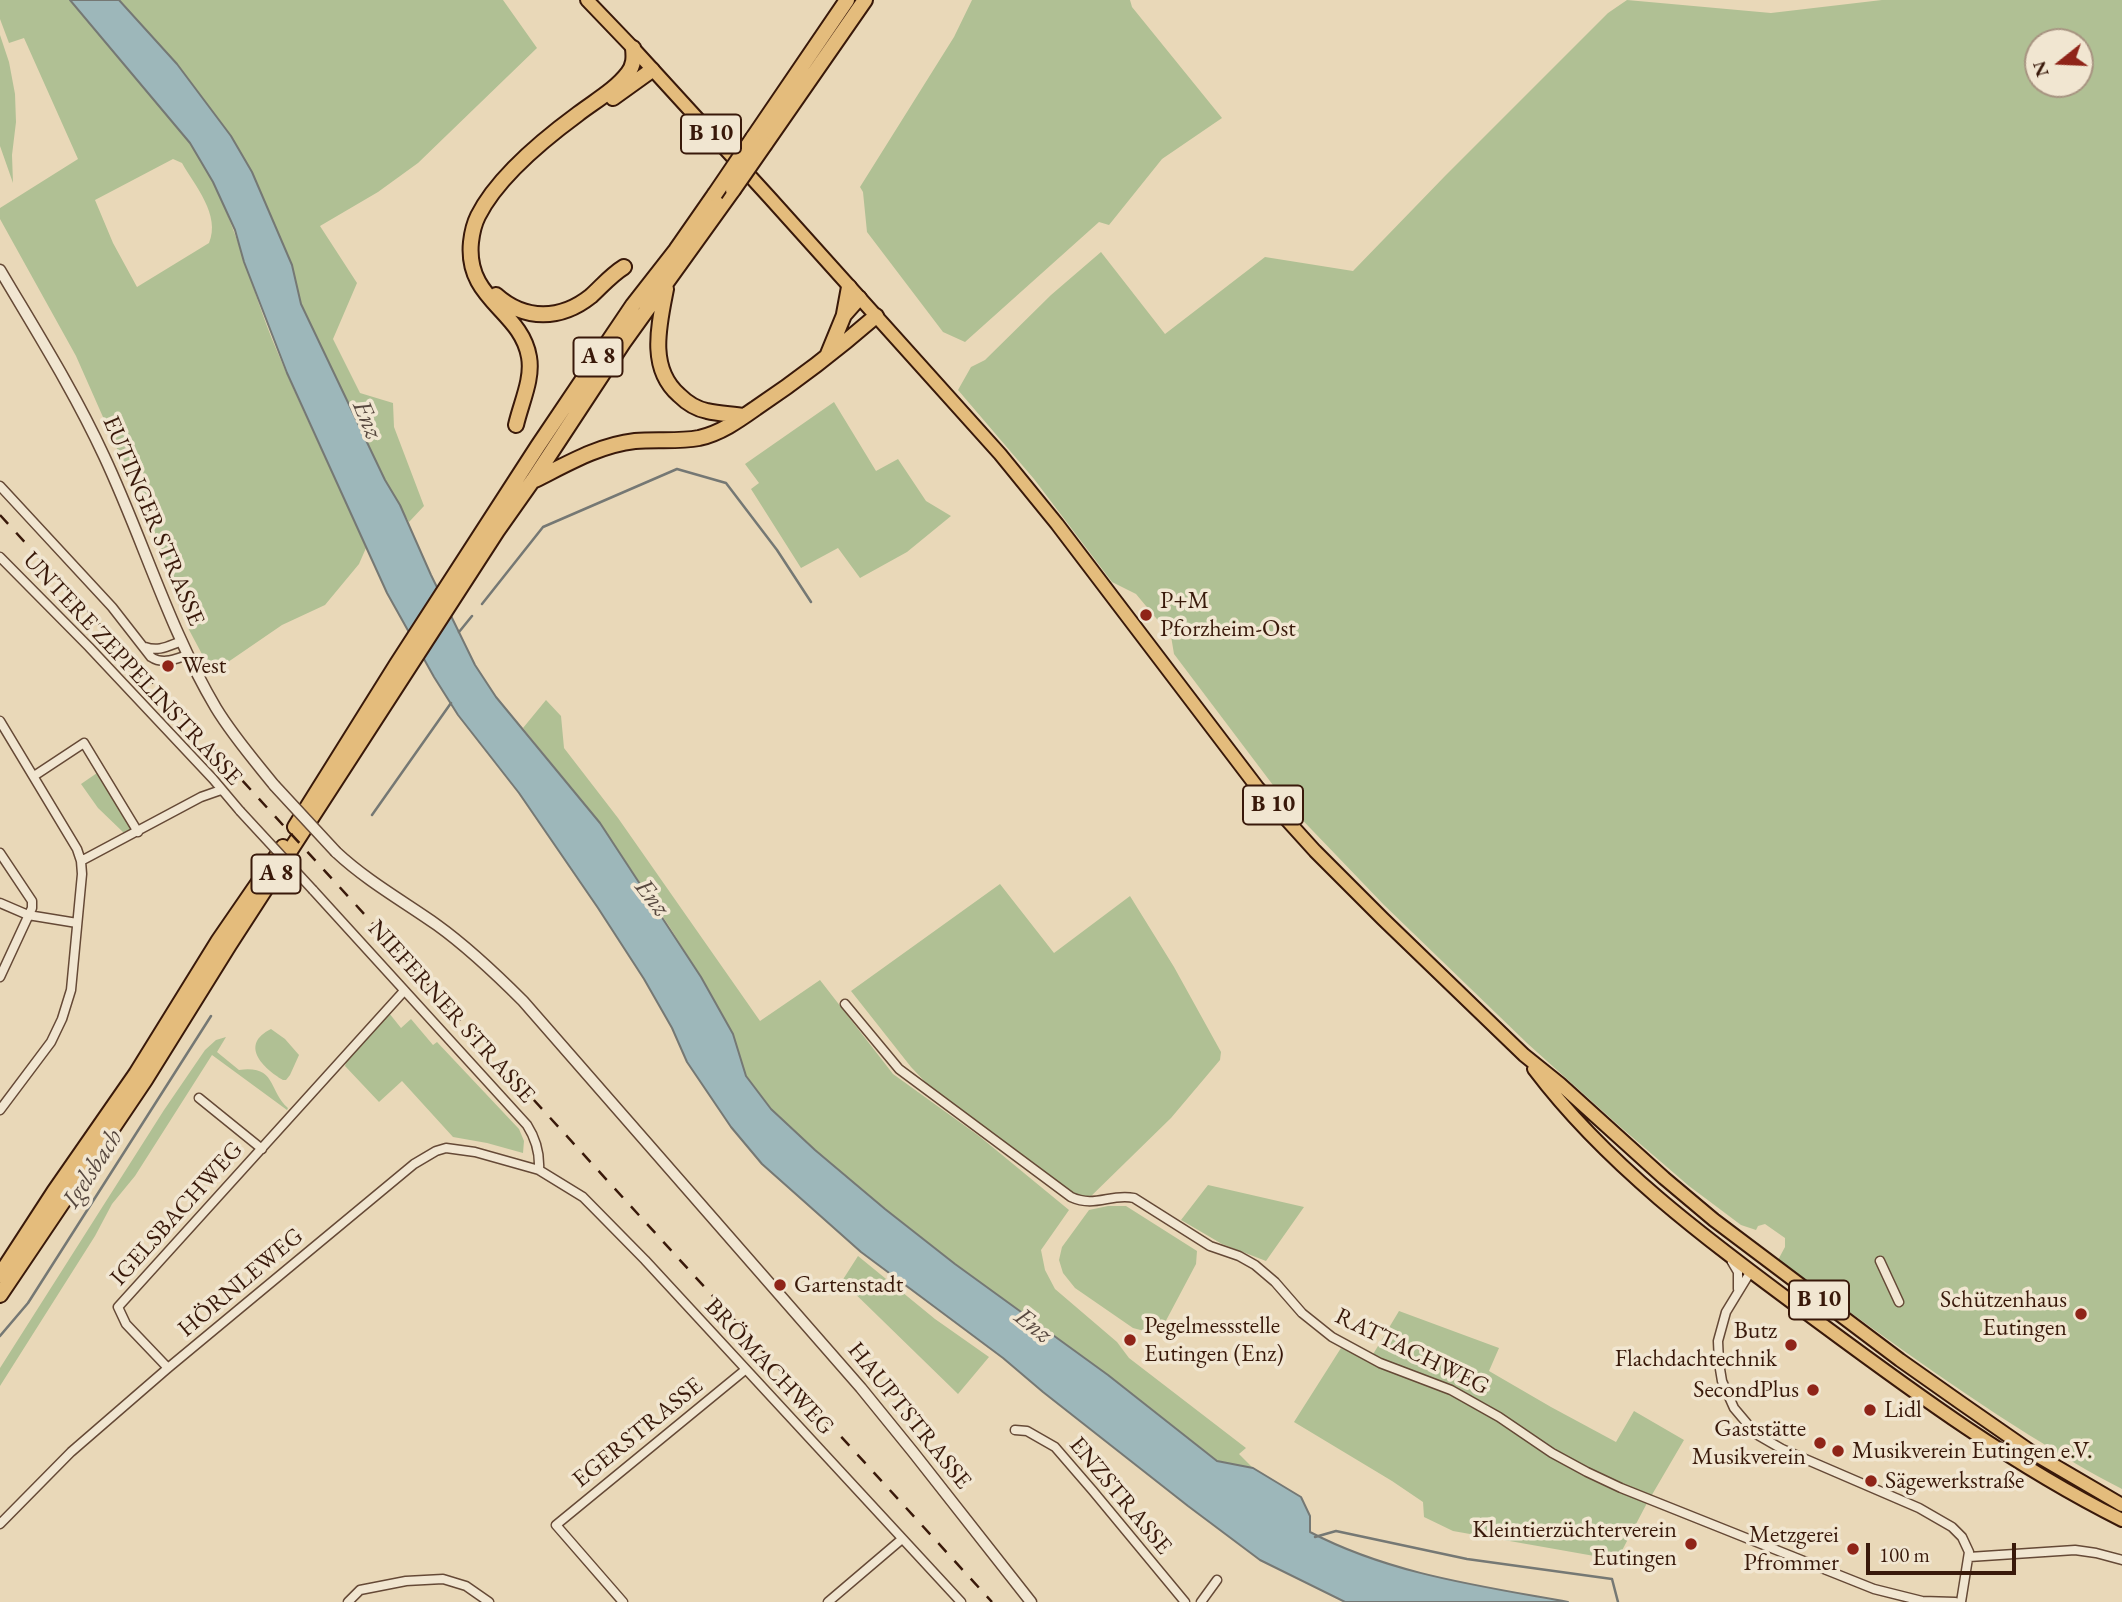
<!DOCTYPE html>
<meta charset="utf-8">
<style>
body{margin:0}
#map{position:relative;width:2122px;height:1602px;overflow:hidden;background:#e9d8b8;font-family:"EB Garamond",serif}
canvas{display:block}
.north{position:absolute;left:2024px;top:28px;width:70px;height:70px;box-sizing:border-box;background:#f1e6d1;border:2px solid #a79481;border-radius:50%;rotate:252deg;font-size:19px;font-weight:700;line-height:28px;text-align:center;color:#39190a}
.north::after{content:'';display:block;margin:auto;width:24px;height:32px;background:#8f2418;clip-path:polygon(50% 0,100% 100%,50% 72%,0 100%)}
.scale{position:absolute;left:1866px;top:1543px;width:150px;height:32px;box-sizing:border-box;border:4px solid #39190a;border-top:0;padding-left:9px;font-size:21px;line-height:24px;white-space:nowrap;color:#39190a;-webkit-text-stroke:5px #f1e6d1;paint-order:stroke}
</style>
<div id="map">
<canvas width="2122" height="1602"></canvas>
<div class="north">N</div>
<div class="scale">100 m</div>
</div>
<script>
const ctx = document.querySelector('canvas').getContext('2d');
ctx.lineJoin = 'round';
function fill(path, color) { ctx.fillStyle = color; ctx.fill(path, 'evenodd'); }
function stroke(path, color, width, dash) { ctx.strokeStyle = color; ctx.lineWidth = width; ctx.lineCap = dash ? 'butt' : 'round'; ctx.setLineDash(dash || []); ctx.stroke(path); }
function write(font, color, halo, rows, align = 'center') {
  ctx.font = font + ' "EB Garamond",serif'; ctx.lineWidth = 7; ctx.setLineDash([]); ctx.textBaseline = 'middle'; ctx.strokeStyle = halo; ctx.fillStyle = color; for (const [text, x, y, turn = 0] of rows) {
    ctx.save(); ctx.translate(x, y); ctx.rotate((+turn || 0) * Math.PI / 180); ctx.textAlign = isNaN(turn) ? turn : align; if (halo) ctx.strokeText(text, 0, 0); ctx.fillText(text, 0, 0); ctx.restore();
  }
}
fill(new Path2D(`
 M0 0H70C109 49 155 92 190 143 231 203 246 273 272 339 301 410 336 478 366 548L359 564 325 605 282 625 212 673 187 626 122 460 76 356 0 219V208L78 159 24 38 9 43 0 19ZM173 159 182 163C195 186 221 215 209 243L137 287 113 243 95 200Z
 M119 0H503L537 48 418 163 378 192 320 226 357 283 333 339 360 393 393 403 394 427 424 506 409 522 385 480 301 304 292 265 252 172 231 136 177 64Z
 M972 0H1130L1132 7 1222 118 1162 159 1109 225 1099 222 965 342 943 332 867 232 863 192 860 187 954 37Z
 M1627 0 1771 13 1882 0H2122V1489C2090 1473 2060 1454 2029 1435 1943 1381 1861 1320 1778 1260L1785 1247V1238L1765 1224 1758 1226 1756 1230 1741 1225 1689 1186 1617 1124 1528 1044 1384 905 1288 805 1174 654 1171 636 1136 594 1112 582 1034 479 958 390 971 367 985 360 1051 295 1101 252 1165 334 1265 257 1353 271 1445 176 1608 13ZM2038 42H2080V84H2038Z
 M0 35 9 62 15 94 16 122 12 155 13 183 0 146Z
 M834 402 876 471 898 459 926 501 951 516 907 552 860 578 838 548 801 568 751 489 759 483 745 464Z
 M546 700 561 716 564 748 618 818 760 1021 820 980 893 1074 979 1136 1069 1210 1041 1250 1045 1270 1055 1289 1117 1342 1129 1358 1246 1448 1239 1454 1253 1468 1217 1461 1108 1375 955 1264 885 1209 815 1150 771 1109 746 1076 733 1034 701 977 669 926 600 823 523 728Z
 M97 773 131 829 124 833 98 808 81 784Z
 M1000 884 1054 953 1130 896 1174 967 1221 1052 1220 1060 1171 1118 1084 1203 950 1108 911 1067 851 991Z
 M389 1013 401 1028 411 1019 433 1045 437 1042 519 1129 524 1141 523 1153 487 1143 453 1137 402 1081 379 1102 345 1066 347 1059Z
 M271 1029 285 1039 299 1055 290 1075 286 1080H283C263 1068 239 1045 271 1029Z
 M226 1037 217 1052 239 1070C277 1065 268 1091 288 1108L287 1110 212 1055 135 1176 112 1204 95 1236 0 1386V1368L164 1110 205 1050 216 1040Z
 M1208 1185 1304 1207 1266 1261 1222 1244 1181 1220Z
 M1108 1206H1126L1197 1251 1196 1264 1161 1330 1148 1332 1133 1328 1075 1288 1063 1273 1059 1260 1062 1247 1089 1210Z
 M858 1256 935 1319 989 1357 958 1394 842 1281Z
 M1399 1311 1499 1348 1489 1371 1551 1407 1616 1442 1634 1411 1684 1440 1646 1505 1617 1560 1453 1531 1424 1517 1423 1502 1392 1481 1294 1422 1341 1348 1369 1361Z`), '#b0c094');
const water = new Path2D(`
 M70 0H119L177 64 231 136 252 172 292 265 301 304 385 480 400 505 431 575 475 665 496 697 600 823 701 977 733 1034 746 1076 771 1109 815 1150 885 1209 955 1264 1108 1375 1217 1461 1253 1468 1301 1497 1310 1516V1532C1390 1574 1480 1586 1568 1602H1345L1260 1560 1188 1506 1043 1392 1003 1358 861 1252 762 1164 731 1127 687 1062 672 1028 644 979 598 908 519 793 458 715 434 677 387 593 287 373 244 262 235 230 213 182 190 143Z`);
fill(water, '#9db7ba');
stroke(water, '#757874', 2);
stroke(new Path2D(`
 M482 604 543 527 677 469 726 483 777 550 811 602
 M459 632 472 616
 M372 815 451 703
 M0 1336 28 1303 211 1016
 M1315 1537 1336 1531 1467 1559 1612 1579 1618 1602`), '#757874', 2.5);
const minor = new Path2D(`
 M0 486 112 607 151 657C163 665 175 659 188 655
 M0 557 89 647 213 779 240 811
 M145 647C159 652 168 646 182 641
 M0 721 77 849 81 861 82 874 71 990 62 1019 51 1042 0 1110
 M34 776 84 743 138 832
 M0 853 32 901V908L0 977
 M81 861 201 797 221 790
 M313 890 527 1125C536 1139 540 1153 539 1170
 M0 903 28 915 77 923
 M845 1004 899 1069 1071 1197C1095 1208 1111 1193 1134 1198L1210 1246 1239 1256 1255 1265 1275 1282 1302 1313 1332 1337 1380 1363 1451 1390 1499 1417 1552 1453 1587 1472 1621 1488 1874 1589 1922 1601 1955 1602
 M199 1098 262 1149
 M1880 1261 1899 1302
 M1732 1262 1738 1272V1289
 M1751 1271 1726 1312 1718 1341 1719 1363 1722 1381 1734 1408 1756 1434 1782 1449 1919 1508 1952 1527 1962 1537 1969 1552 1961 1602
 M168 1368 126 1324 118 1307 404 991
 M1015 1430 1027 1431 1055 1447 1093 1491 1185 1602
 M0 1524 71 1452 168 1368 414 1164 436 1151 446 1148 475 1152 539 1170 583 1197 645 1260 961 1602
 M1969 1557 2075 1550 2096 1553 2122 1560
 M348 1602 360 1590 406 1581 443 1579 466 1586 489 1602
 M623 1602 556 1525 745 1370
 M828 1602 902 1539
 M1201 1602 1217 1580`);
const tertiary = new Path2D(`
 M0 270C36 331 74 391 104 456 143 539 169 629 216 708 233 736 254 760 274 785
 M336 852C367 881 403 901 437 925 469 948 496 974 523 1001L861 1388 913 1452 1031 1602`);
const primary = new Path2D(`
 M587 0 633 48 770 198 1000 454 1057 524 1257 787 1315 851 1383 919 1524 1055 1560 1084 1664 1178 1714 1220 1900 1360 1961 1403 2033 1453 2122 1505
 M1534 1069C1611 1171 1719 1248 1820 1323 1916 1394 2014 1466 2122 1520`);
const motorway = new Path2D(`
 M613 98 652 70
 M753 138 847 0
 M765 144 865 0
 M666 289C659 325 648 368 679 395 686 402 697 409 707 411 719 414 732 414 744 416
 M496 295C525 321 561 320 591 296 602 286 611 275 624 267
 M844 314 849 287
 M828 354 844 315 859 298
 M516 425C521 403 533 379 529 357 521 310 465 300 471 242 472 233 474 224 478 216 497 178 544 139 578 114 595 101 615 90 628 73 634 65 634 58 633 48
 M535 480C567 464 599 445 635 441 656 439 678 442 699 438 721 433 739 420 756 408 798 380 838 349 876 316
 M295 827 397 664 538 446 633 305 676 250 715 194
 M0 1275 54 1192 136 1074 219 940 283 847
 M0 1295 145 1080 229 945 497 531 533 480 623 343 733 190`);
stroke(minor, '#654936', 11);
stroke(tertiary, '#654936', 13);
stroke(primary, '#39190a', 16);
stroke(motorway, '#39190a', 18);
stroke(minor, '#f1e6d1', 8);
stroke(tertiary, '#f1e6d1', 10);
stroke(primary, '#e4bc7c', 12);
stroke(motorway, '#e4bc7c', 14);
stroke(new Path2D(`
 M0 515 992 1602`), '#39190a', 2.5, [12, 12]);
const minorBridge = new Path2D(`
 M240 811 313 890`);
const tertiaryBridge = new Path2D(`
 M274 785 336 852`);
const motorwayBridge = new Path2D(`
 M733 190 765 144
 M715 194 753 138`);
stroke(minorBridge, '#654936', 11, []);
stroke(tertiaryBridge, '#654936', 13, []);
stroke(motorwayBridge, '#39190a', 18, []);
stroke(minorBridge, '#f1e6d1', 8);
stroke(tertiaryBridge, '#f1e6d1', 10);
stroke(motorwayBridge, '#e4bc7c', 14);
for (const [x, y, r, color] of [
 [1146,615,7,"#8f2418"],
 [168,666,7,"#8f2418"],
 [780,1285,7,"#8f2418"],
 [2081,1314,7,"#8f2418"],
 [1130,1340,7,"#8f2418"],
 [1791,1345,7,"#8f2418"],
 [1813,1390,7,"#8f2418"],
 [1870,1410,7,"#8f2418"],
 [1820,1443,7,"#8f2418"],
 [1838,1451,7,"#8f2418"],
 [1871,1481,7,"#8f2418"],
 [1691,1544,7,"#8f2418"],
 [1853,1549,7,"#8f2418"]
]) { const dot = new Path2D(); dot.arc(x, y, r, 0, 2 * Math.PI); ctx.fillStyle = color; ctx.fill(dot); stroke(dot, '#f1e6d1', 2.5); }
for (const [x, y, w] of [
 [711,134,60],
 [598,357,49],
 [1273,805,60],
 [276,874,49],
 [1819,1300,60]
]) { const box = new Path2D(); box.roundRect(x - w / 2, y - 19.5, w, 39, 5); ctx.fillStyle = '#f1e6d1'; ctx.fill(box); stroke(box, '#39190a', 2); }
write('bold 23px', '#39190a', null, [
 ["B 10",711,134],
 ["A 8",598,357],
 ["B 10",1273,805],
 ["A 8",276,874],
 ["B 10",1819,1300]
]);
write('24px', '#39190a', '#f1e6d1', [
 ["EUTINGER STRASSE",153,521,67],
 ["UNTERE ZEPPELINSTRASSE",132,669,47],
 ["NIEFERNER STRASSE",451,1012,48],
 ["IGELSBACHWEG",177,1214,-48],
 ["HÖRNLEWEG",241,1283,-40],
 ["RATTACHWEG",1412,1352,26],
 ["BRÖMACHWEG",769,1367,47],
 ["HAUPTSTRASSE",909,1416,51],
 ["EGERSTRASSE",638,1433,-39],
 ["ENZSTRASSE",1120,1496,50]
]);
write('24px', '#39190a', '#f1e6d1', [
 ["P+M",1160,601],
 ["Pforzheim-Ost",1160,629],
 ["West",182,666],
 ["Gartenstadt",794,1285],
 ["Schützenhaus",2067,1300,"right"],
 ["Eutingen",2067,1328,"right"],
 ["Pegelmessstelle",1144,1326],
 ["Eutingen (Enz)",1144,1354],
 ["Butz",1777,1331,"right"],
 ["Flachdachtechnik",1777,1359,"right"],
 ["SecondPlus",1799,1390,"right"],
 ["Lidl",1884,1410],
 ["Gaststätte",1806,1429,"right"],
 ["Musikverein",1806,1457,"right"],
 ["Musikverein Eutingen e.V.",1852,1451],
 ["Sägewerkstraße",1885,1481],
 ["Kleintierzüchterverein",1677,1530,"right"],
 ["Eutingen",1677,1558,"right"],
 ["Metzgerei",1839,1535,"right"],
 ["Pfrommer",1839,1563,"right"]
], 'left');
write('italic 26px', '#57483f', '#f1e6d1', [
 ["Enz",367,420,67],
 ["Enz",652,898,52],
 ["Igelsbach",93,1169,-57],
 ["Enz",1033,1326,38]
]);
</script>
